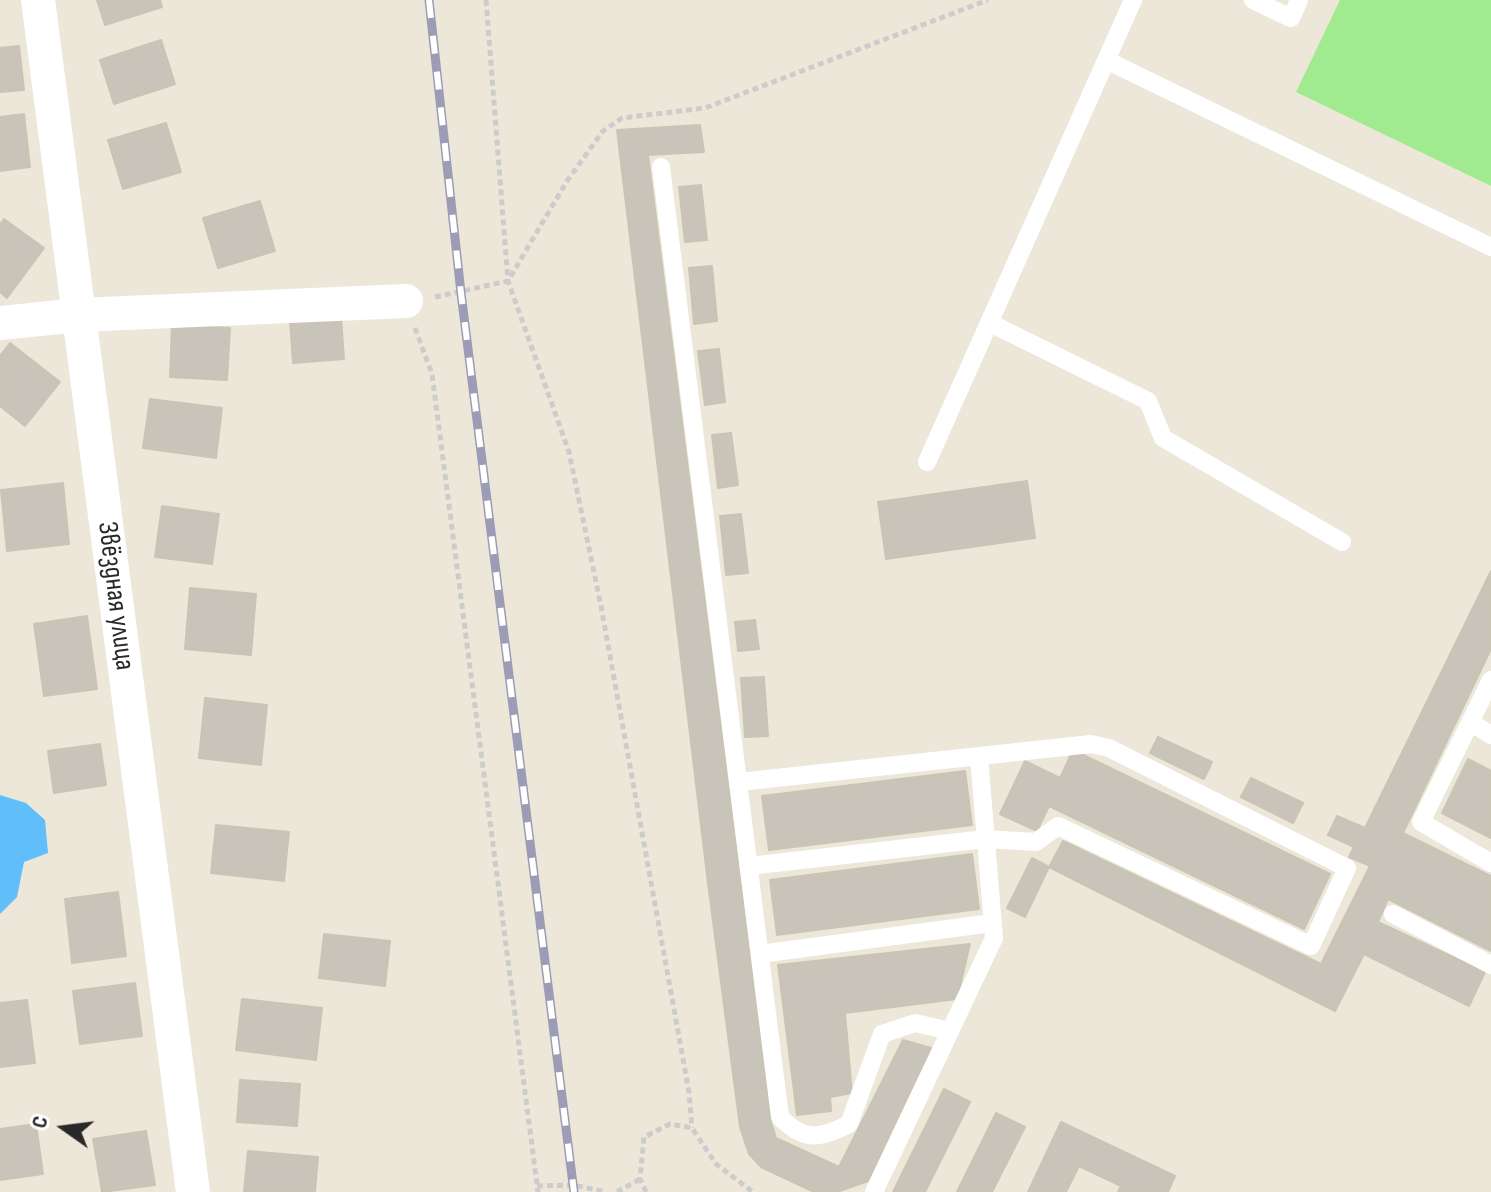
<!DOCTYPE html>
<meta charset="utf-8">
<style>
body{margin:0}
#map{position:relative;width:1491px;height:1192px;overflow:hidden;background:#ede7d9;font-family:"Sofia Sans Condensed",sans-serif}
canvas{display:block}
.north{position:absolute;left:24px;top:1088px;width:80px;height:80px;-webkit-text-stroke:6px #fff;paint-order:stroke;rotate:284deg;font-size:22px;font-weight:700;line-height:32px;text-align:center;color:#292929}
.north::after{content:'';display:block;margin:auto;width:28px;height:36px;background:#292929;clip-path:polygon(50% 0,100% 100%,50% 72%,0 100%)}
</style>
<div id="map">
<canvas width="1491" height="1192"></canvas>
<div class="north">С</div>
</div>
<script>
const ctx = document.querySelector('canvas').getContext('2d');
ctx.lineJoin = 'round';
function fill(path, color) { ctx.fillStyle = color; ctx.fill(path, 'evenodd'); }
function stroke(path, color, width, dash) { ctx.strokeStyle = color; ctx.lineWidth = width; ctx.lineCap = dash ? 'butt' : 'round'; ctx.setLineDash(dash || []); ctx.stroke(path); }
function write(font, color, halo, rows, align = 'center') {
  ctx.font = font + ' "Sofia Sans Condensed",sans-serif'; ctx.lineWidth = 8; ctx.setLineDash([]); ctx.textBaseline = 'middle'; ctx.strokeStyle = halo; ctx.fillStyle = color; for (const [text, x, y, turn = 0] of rows) {
    ctx.save(); ctx.translate(x, y); ctx.rotate((+turn || 0) * Math.PI / 180); ctx.textAlign = isNaN(turn) ? turn : align; if (halo) ctx.strokeText(text, 0, 0); ctx.fillText(text, 0, 0); ctx.restore();
  }
}
fill(new Path2D(`
 M1340 0H1491V186L1296 92Z`), '#a2ea90');
fill(new Path2D(`
 M0 795 26 803 45 820 48 853 24 862 17 897 0 914Z`), '#60befb');
const building = new Path2D(`
 M97 0H160L162 7 105 25Z
 M161 40 175 84 114 104 100 60Z
 M19 46 24 90 0 92V48Z
 M24 114 30 167 0 171V117Z
 M166 123 181 172 123 189 108 140Z
 M700 125 704 152 648 155 771 1122 776 1138 839 1167 903 1040 931 1048 868 1181 837 1192H814L761 1167 749 1154 740 1127 708 883 617 130Z
 M701 185 707 240 685 242 679 187Z
 M260 201 275 251 218 268 203 218Z
 M4 219 44 248 7 298 0 292V224Z
 M712 266 717 321 694 324 689 268Z
 M341 317 344 359 293 363 290 321Z
 M172 325 230 328 227 380 170 377Z
 M10 343 60 382 25 426 0 406V356Z
 M719 349 725 402 705 405 698 351Z
 M150 399 222 408 216 458 143 448Z
 M731 433 738 485 718 488 712 435Z
 M1027 481 1035 538 886 559 878 502Z
 M63 483 69 544 7 551 1 490Z
 M162 506 219 514 212 564 155 557Z
 M741 514 748 573 726 575 720 516Z
 M1491 571V649L1403 833 1491 876V951L1388 899 1378 922 1485 972 1469 1006 1364 954 1335 1011 1049 867 1063 841 1321 964 1370 866 1349 857 1354 847 1328 835 1337 816 1365 828Z
 M190 588 256 594 251 655 185 649Z
 M87 616 97 689 44 696 34 624Z
 M755 620 759 649 738 651 735 622Z
 M764 677 768 736 745 737 741 678Z
 M205 698 267 705 261 765 199 758Z
 M1158 737 1212 762 1204 779 1150 753Z
 M100 744 106 785 54 793 48 751Z
 M1073 750 1330 874 1304 929 1049 806 1037 831 1000 814 1025 761 1060 778Z
 M1468 759 1491 771V838L1442 813Z
 M965 771 972 825 769 850 762 796Z
 M1251 778 1303 803 1293 823 1241 797Z
 M216 825 289 832 284 881 211 873Z
 M972 854 979 909 777 935 770 880Z
 M1032 858 1049 867 1025 917 1007 908Z
 M118 892 126 956 72 963 65 899Z
 M324 934 390 941 385 986 319 978Z
 M970 944 957 999 845 1013 852 1093 830 1097 831 1111 797 1115 778 965Z
 M135 983 142 1036 80 1044 73 991Z
 M242 999 322 1008 316 1060 236 1050Z
 M27 1000 35 1063 0 1067V1003Z
 M240 1080 300 1084 297 1126 237 1122Z
 M944 1089 970 1102 925 1192H893Z
 M996 1113 1025 1127 992 1192H957Z
 M1061 1122 1175 1176 1168 1192H1118L1121 1186 1079 1166 1066 1192H1028Z
 M36 1124 43 1174 0 1180V1129Z
 M146 1131 155 1185 102 1192 93 1139Z
 M248 1151 318 1157 315 1192H244Z`);
fill(building, '#c8c4b9');
stroke(building, '#c9c4b3', 2);
stroke(new Path2D(`
 M486 0 508 281 569 452 601 606 689 1092 692 1128
 M435 297 508 281 567 181 603 131 622 118 705 108 988 0
 M415 328 432 374 538 1192
 M537 1186 573 1185 606 1192
 M617 1192 640 1179
 M646 1192 640 1179 644 1137 670 1124 692 1128 716 1164 753 1192`), '#ccc', 5, [6, 4]);
stroke(new Path2D(`
 M1253 0 1291 18 1299 0
 M1108 61 1491 247
 M661 167 780 1117C804 1142 820 1139 849 1124L882 1034 915 1023 950 1031
 M990 323 1148 401 1163 438 1342 542
 M927 462 1133 0
 M1491 680 1421 822 1491 863
 M1470 722 1491 735
 M739 782 1091 744 1109 748 1347 868 1311 946 1058 826 1036 842 985 839 749 866
 M1393 914 1491 965
 M760 954 992 923
 M874 1192 994 938 979 757`), '#fff', 18);
stroke(new Path2D(`
 M38 0 193 1192
 M0 323 79 315 406 301`), '#fff', 34);
const rail = new Path2D(`
 M429 0 461 293 574 1192`);
stroke(rail, '#9c9cb6', 9);
stroke(rail, '#fff', 6, [18]);
write('28px', '#292929', '#fff', [
 ["Звёздная улица",115,596,83]
]);
</script>
